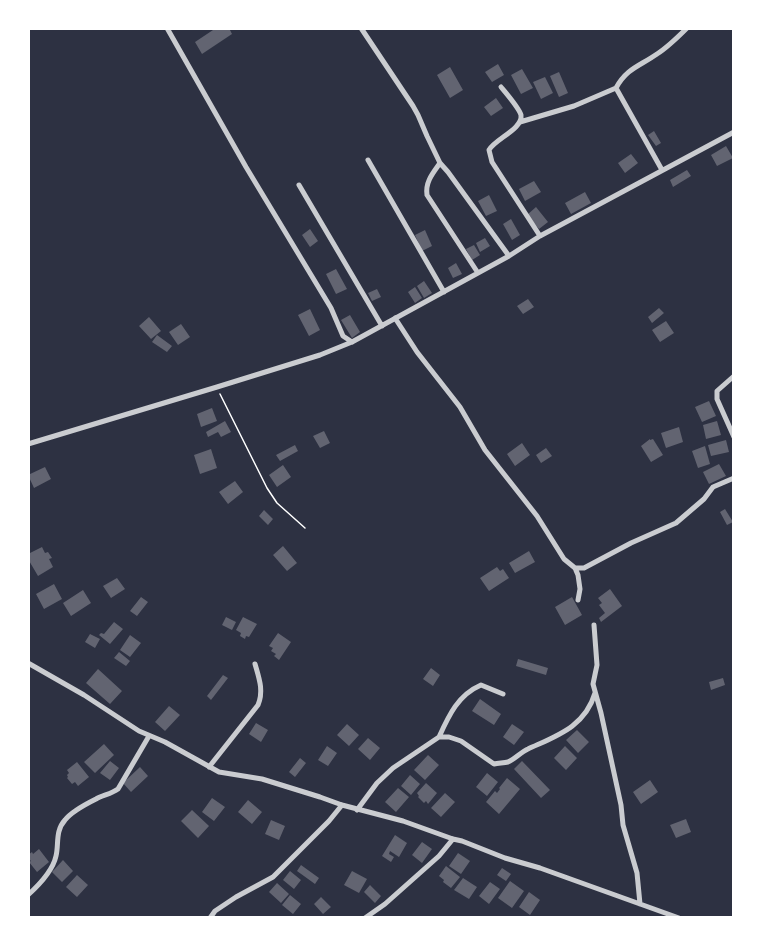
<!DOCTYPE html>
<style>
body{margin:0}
#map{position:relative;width:762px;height:946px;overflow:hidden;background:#2d3142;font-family:"Archivo Narrow",sans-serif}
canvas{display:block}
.frame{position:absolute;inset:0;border:30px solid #fff;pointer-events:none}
</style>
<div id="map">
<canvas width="762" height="946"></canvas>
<div class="frame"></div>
</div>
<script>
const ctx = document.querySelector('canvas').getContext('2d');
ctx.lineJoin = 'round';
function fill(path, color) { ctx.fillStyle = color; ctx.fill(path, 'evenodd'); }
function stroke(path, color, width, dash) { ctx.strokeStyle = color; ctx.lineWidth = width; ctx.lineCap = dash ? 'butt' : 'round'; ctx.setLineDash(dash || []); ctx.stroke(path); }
fill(new Path2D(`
 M216 28H229L232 34 202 54 195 42Z
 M498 64 504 75 492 82 485 72Z
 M450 67 463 90 450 98 437 75Z
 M522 69 533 88 521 94 511 75Z
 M559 72 568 93 559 97 550 76Z
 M545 77 553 93 541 99 533 82Z
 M496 98 503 108 491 116 484 107Z
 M654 131 661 143 656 146 648 135Z
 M726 146 733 158 717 166 711 155Z
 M631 154 638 163 625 173 618 163Z
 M687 170 691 176 673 187 670 180Z
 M534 181 541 192 525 201 519 189Z
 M585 192 591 203 571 214 565 203Z
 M489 195 497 211 486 216 478 201Z
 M536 207 548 222 539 229 527 215Z
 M511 219 520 235 512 240 503 224Z
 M310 229 318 241 310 247 302 235Z
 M425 230 432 246 422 251 415 235Z
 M485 238 490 246 480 252 476 243Z
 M474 245 480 255 472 260 466 249Z
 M456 263 462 274 453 278 448 268Z
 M336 269 347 289 336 294 326 274Z
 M424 281 432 293 424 298 417 286Z
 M415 287 422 298 415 303 408 292Z
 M377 289 381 297 372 301 368 293Z
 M528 299 534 307 523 314 517 306Z
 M659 308 664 313 652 323 648 317Z
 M310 309 320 330 309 336 298 315Z
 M350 315 360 332 352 338 341 320Z
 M149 317 161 331 151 339 139 326Z
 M666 321 674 333 660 342 652 330Z
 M181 324 190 337 178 345 169 332Z
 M157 335 172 346 167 352 152 342Z
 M709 401 716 416 702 422 695 407Z
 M212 408 217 421 201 427 197 414Z
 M225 421 231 432 221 437 218 432 208 437 206 432Z
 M717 421 721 435 706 439 703 425Z
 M679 427 683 442 666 448 661 433Z
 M324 431 330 443 320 448 313 436Z
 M650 439V440L653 439 663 455 651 462 641 446Z
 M726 440 729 452 711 456 708 445Z
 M522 443 530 455 515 466 507 454Z
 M295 445 298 451 280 461 276 455Z
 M705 446 710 464 698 468 692 451Z
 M546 448 552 456 541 463 536 455Z
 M211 449 217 468 200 474 194 455Z
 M719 464 726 476 709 484 703 472Z
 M283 465 291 477 277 487 269 475Z
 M45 467 51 479 34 488 28 475Z
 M235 481 243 492 228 504 219 492Z
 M725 509 733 522 727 525 720 512Z
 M264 510 273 519 268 525 259 516Z
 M283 546 297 563 287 571 273 555Z
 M42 547 45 553 48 552 52 558 49 559 53 567 38 576 28 559V554Z
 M529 551 535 562 515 573 509 563Z
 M497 567 500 571 503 569 509 578 489 591 480 578Z
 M117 578 125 589 111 598 103 586Z
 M54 584 62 599 44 609 36 594Z
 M610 589 622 606 601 622 599 618 605 613 599 605 602 603 598 598Z
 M83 590 91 603 71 616 63 603Z
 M141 597 148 602 137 616 130 611Z
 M572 597 582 615 565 625 555 607Z
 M226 617 236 622 232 630 222 625Z
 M243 617 257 624 249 637 246 636 245 639 240 636 241 633 236 630Z
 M114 622 123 629 110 644 99 635 101 633 104 634Z
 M278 633 291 642 279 660 274 656 276 654 271 651 273 648 269 646Z
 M90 634 100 639 95 648 85 642Z
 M130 635 141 643 130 657 120 650Z
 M119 652 130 661 126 666 114 658Z
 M518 659 548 668 546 675 516 666Z
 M431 668 440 675 433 686 423 679Z
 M98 669 122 691 110 704 86 683Z
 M223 675 228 678 211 700 207 696Z
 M723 678 725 685 711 690 709 682Z
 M480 699 501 714 494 725 472 711Z
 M169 706 180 715 165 731 155 722Z
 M256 723 268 730 261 742 249 734Z
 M347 724 359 735 349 746 337 735Z
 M512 724 524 732 514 745 503 737Z
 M577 730 589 742 578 753 566 740Z
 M368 738 380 748 370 760 358 749Z
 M104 744 114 755 95 773 84 762Z
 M327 746 337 753 328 766 318 760Z
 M565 746 577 758 566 770 554 758Z
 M428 755 439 765 425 780 414 770Z
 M300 758 306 763 295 777 289 772Z
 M110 761 119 768 110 780 100 773Z
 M522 761 550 790 541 798 514 769Z
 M77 762 89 777 78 786 75 782 72 784 67 778 68 777 67 775 69 773 67 770Z
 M140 767 148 776 131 792 123 783Z
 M487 773 498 782 487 796 476 787Z
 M410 775 420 784 411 795 401 786Z
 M507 778 520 789 499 814 486 802 495 791 497 793 500 789 499 788Z
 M650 780 658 792 641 804 633 792Z
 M426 783 437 793 428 804 426 801 424 803 418 797 419 796 417 793Z
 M398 788 409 797 396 812 385 802Z
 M445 793 455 802 441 817 431 808Z
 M212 798 225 807 214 821 202 812Z
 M248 800 262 812 252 824 238 812Z
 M192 810 209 826 198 838 181 821Z
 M686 819 691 832 676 838 670 825Z
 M271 820 285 826 279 840 265 834Z
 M395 835 407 843 399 857 390 851 389 854 394 857 391 862 382 856Z
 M422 842 432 849 422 863 412 855Z
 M39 849 49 862 37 872 29 862 31 861 28 858V855L32 852 33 854Z
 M458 853 470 861 461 874 449 866Z
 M63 860 73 871 62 882 52 872Z
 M301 865 319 878 315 884 297 871Z
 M446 866 460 877 451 888 443 882 444 880 439 876Z
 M502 868 511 874 506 881 497 875Z
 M290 871 301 880 294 889 283 880Z
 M352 871 367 879 359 893 344 885Z
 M77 875 88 885 77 897 66 887Z
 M463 878 477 887 469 899 454 890Z
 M510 881 524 891 512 908 498 898Z
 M490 882 500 889 489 904 479 896Z
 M277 883 289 894 281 903 269 892Z
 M370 885 381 896 375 903 364 892Z
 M529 892 540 900 530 915 519 907Z
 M290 895 301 904 293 914 282 905Z
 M321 897 331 907 323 914 314 904Z`), '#626471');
stroke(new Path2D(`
 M220 394 267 488 277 503 305 528`), '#fff', 1.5);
stroke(new Path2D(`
 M167 28 246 167 331 308 343 336 352 342
 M361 28 413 106 418 115 427 136 440 163 448 172 509 256
 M501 87C506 93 519 108 521 115 523 129 495 139 489 150L492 162 540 236
 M520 122 574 106 616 88
 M368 160 444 292
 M440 163C433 173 425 182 427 195L478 273
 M662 170 616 88C627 68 640 66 657 54 668 47 678 37 687 28
 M299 185 382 326
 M395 318 417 352 460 407 485 450 537 516 564 559 575 568 578 575 580 589 578 600
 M734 376 717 391V399L734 437
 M28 444 217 387 320 355 352 342 509 256 540 236 734 132
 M575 568H584L631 543 676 523 704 499 713 487 734 478
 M594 625 597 665 593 684 601 713 621 805 623 825 637 873 640 904
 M28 663 84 695 139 731 165 742 219 772 262 779 320 797 342 805 403 821 453 839 462 841 505 858 540 868 679 918
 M439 737C449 715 458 695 481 685L503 694
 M209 767 258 705C264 691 259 678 255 664
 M357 810 377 783 393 768 439 737H449L461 741 494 764C498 763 504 763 508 762 515 759 521 752 528 749 556 736 585 727 595 693
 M28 895C39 885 53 870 56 856 59 844 55 831 65 820 72 811 86 804 96 799 103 795 111 794 118 789L149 736
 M210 918 215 911 236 897 273 877 329 821 342 805
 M365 918 385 904 439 856 453 839`), '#caccd0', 5);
</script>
